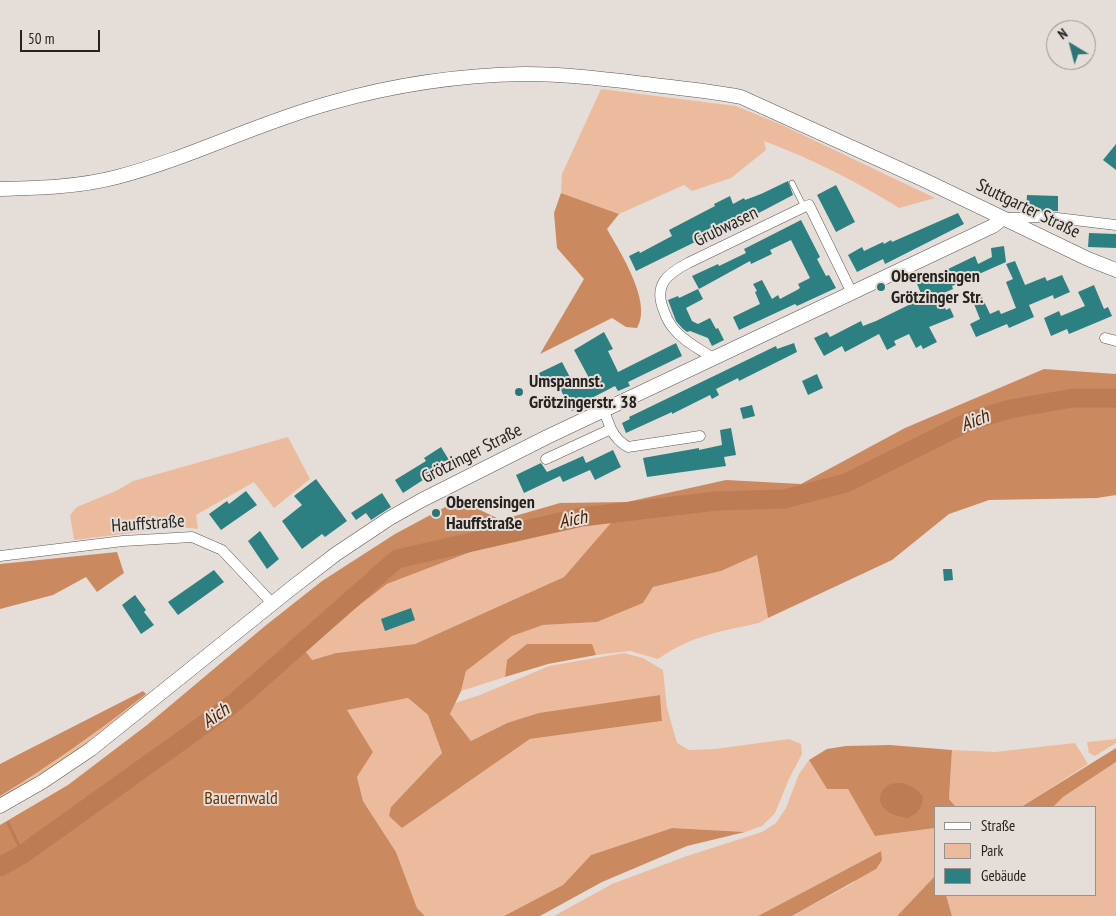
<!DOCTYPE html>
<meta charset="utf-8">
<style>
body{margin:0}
#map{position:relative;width:1116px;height:916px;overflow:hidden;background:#e5ddd8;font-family:"PT Sans Narrow",sans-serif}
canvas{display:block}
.legend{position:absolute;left:934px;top:806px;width:162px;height:90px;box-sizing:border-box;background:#e5ddd8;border:1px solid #98928e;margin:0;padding:6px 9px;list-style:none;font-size:15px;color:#252220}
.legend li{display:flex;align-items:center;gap:10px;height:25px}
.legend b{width:25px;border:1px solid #98928e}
.north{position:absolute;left:1046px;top:20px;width:50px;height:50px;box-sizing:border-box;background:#e5ddd8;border:1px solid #98928e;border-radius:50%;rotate:323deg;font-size:14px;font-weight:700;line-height:20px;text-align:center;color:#252220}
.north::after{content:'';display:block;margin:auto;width:18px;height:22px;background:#2b7577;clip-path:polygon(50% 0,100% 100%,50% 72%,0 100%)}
.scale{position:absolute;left:20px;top:30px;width:80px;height:22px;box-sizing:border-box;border:2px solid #252220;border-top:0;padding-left:6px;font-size:15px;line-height:18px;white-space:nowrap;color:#252220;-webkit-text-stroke:4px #e5ddd8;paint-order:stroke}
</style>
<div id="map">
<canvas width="1116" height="916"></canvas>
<ul class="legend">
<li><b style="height:6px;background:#fff"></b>Straße</li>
<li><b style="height:14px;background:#ecbb9e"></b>Park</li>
<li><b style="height:14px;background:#2d8082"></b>Gebäude</li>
</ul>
<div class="north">N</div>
<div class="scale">50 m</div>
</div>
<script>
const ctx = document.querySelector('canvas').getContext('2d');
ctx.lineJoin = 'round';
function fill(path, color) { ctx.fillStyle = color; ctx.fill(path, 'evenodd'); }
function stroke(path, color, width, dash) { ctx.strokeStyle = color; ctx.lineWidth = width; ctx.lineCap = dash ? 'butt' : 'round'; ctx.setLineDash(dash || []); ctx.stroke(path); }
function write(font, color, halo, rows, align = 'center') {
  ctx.font = font + ' "PT Sans Narrow",sans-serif'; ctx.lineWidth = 4; ctx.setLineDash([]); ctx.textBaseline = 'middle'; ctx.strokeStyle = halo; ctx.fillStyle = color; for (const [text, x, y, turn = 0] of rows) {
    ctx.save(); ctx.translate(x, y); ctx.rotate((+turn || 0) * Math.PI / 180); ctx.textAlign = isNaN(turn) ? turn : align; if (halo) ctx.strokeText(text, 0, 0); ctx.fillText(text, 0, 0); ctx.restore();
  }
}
fill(new Path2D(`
 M601 89 736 106 782 125 935 198 899 208C856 181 812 159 764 141L766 150 731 178 692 191 684 185 619 214 561 193 562 174Z
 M288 437 310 479 274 508 254 482 196 515 198 529 180 527 74 540 70 515 77 507 118 490 133 481Z
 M617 516 564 577 415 644 336 653 311 660 303 647 387 584 494 543Z
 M757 555 768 618 759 623C722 631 690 636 658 659L630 651 596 655 591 644 507 660 505 677 461 691 466 671 512 636 542 625 597 622 643 603 653 587 721 571Z
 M624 653 643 658 663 670 667 708 677 743 689 750 715 749 789 739 801 744 802 754 789 779 775 813 762 826 745 832 672 828 591 855 563 885 504 916H425L417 908 396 852 363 801 357 777 373 752 346 710 408 698 428 715 442 753 391 807 402 828 530 739 662 721 660 695 507 723 471 741 450 714 455 703 480 695 549 666Z
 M146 694 148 696 74 755 0 800V796C51 765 99 731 146 694Z
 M1116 739V743L1095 756 1089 753 1087 742Z
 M1075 743 1088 764 1021 807H956L949 799 952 750 995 752Z
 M809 760 827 789 848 788 875 836 935 828V876L897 916H792L853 883 881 851 758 916H554L612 884 687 856 762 832 776 823 786 808 799 774Z
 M1116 762V916H952L946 895H1095V807H1053L1063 797Z`), '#ecbb9e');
fill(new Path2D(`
 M561 193 619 214 607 229C620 252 653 303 637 328L626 327 612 318 540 354 584 279 557 248 554 213Z
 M1044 369 1116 374V495L1097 498 989 500 949 514 892 560 768 618 757 555 721 571 653 587 643 603 597 622 543 625 512 636 466 671 461 691 450 714 471 741 507 723 539 713 660 695 662 721 530 739 402 828 389 816 391 807 442 753 428 715 408 698 347 710 373 752 357 777 363 801 396 852 417 908 425 916H0V825L68 785 147 725 265 626 322 581 395 534 462 498 478 509 501 520 560 503 627 502 726 480 801 484 905 428ZM616 517 564 577 415 644 336 653 312 660 303 648 387 584 494 543Z
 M117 552 124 573 97 592 86 577 53 595 0 609V564Z
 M527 644H592L596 655 548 664 505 677 507 660Z
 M143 691 146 694C99 731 51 765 0 796V764Z
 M890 745 952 750 949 799 956 807H935V828L875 836 848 789H827L809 760 827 749 846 746Z
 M1116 748V762L1063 797 1053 807H1021Z
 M672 828 745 832 687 846 602 882 540 916H504L563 885 591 855Z
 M881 851 882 860 876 869 792 916H758Z
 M935 876V895H946L952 916H897Z`), '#cb8960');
fill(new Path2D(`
 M902 783C911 786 918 789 923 797 922 808 918 813 908 818 901 817 891 815 886 810 878 804 878 792 887 786 891 783 897 783 902 783Z`), '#bd7c54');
stroke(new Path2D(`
 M8 823 23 854`), '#bd7c54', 3);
stroke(new Path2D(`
 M0 867 23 854 234 703 397 559 582 517 716 501 784 499 846 483 970 421 1010 409 1073 398H1116`), '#bd7c54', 19);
fill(new Path2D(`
 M1116 144V170L1103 160Z
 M788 181 793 195 753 216 752 214 636 271 629 256 639 251 640 253 672 236 669 230 715 206 714 204 730 196 733 204 744 198 745 200 761 194Z
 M836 185 855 222 836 232 817 195Z
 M1027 195 1058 196V211H1026Z
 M958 213 964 224 885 264 883 259 857 272 848 255 862 247 864 251 883 242 884 244 891 240 892 242Z
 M801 220 820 257 817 259 826 276 829 275 836 288 797 306 795 304 739 330 733 317 760 304 755 292 757 291 753 284 762 280 772 299 778 295 780 299 797 290 800 288 798 284 810 278 791 240 770 250 772 254 751 264 750 261 699 289 692 276 718 264 719 266 746 253 744 249Z
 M1089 233 1116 234V248L1088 247Z
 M1004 246 1006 262 952 286 953 289 939 295 946 310 950 308 954 317 929 327 937 342 923 349 921 345 916 348 909 334 894 341 896 345 887 350 879 334 845 352 842 346 824 356 814 338 827 332 830 337 861 321 863 326 876 321 923 298 917 284 975 256 978 264 992 257 991 248Z
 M1015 261 1025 285 1045 277 1047 281 1062 275 1070 292 1054 299 1053 295 1029 305 1034 317 1009 328 1007 324 976 337 970 324 980 319 972 299 981 295 990 314 999 310 1001 314 1016 308 1006 282 1013 279 1006 264Z
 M1094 285 1104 309 1108 307 1112 316 1069 334 1067 329 1051 336 1044 318 1059 311 1061 316 1085 306 1078 292Z
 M698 289 703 299 686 308 692 321 698 324 710 318 716 329 718 328 724 340 712 346 708 338 690 331 687 332 682 328 676 321 668 300 678 296 679 298Z
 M604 332 613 349 608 351 618 372 676 343 682 356 628 382 630 386 618 391 615 386 586 401 587 403 572 411 557 383 546 389 539 373 562 362 574 385 589 378 574 350Z
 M794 343 797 352 739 381 738 378 716 389 719 395 712 399 710 395 672 414V412L626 433 622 423 630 419 629 417 776 346 777 349Z
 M817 374 823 388 808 395 802 381Z
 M752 405 755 416 743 419 740 408Z
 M731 428 736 455 724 457 726 466 647 477 643 458 699 448V450L722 445 720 430Z
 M441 447 449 460 422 478 423 480 403 493 395 480 426 461 424 458Z
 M613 450 621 467 595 480 590 470 563 482 560 476 524 493 516 475 541 463 547 472 583 456 586 463Z
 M316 479 347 521 325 537 322 534 302 549 282 521 302 505 294 496Z
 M246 491 257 505 221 530 209 514 227 501 229 504Z
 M382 493 391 507 371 520 366 513 356 520 351 513Z
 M260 531 279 559 267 569 248 541Z
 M943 569H952L953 580 944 581Z
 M214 570 224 582 178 615 168 602Z
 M135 595 146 610 144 612 154 625 141 634 122 605Z
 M411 608 415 620 385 631 381 619Z`), '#2d8082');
const service = new Path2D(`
 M792 183 804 207`);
const minor = new Path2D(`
 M1004 218 1049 217 1116 225
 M1105 338 1116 341
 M714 359C700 349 683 341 673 328 669 323 666 317 664 311 653 285 667 274 688 263L804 207 809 205 852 293
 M611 429C615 437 619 442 628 447L700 436
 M546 459 611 429 604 411
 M0 556 123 541 192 537 222 550 272 603`);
const secondary = new Path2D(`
 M0 189C39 188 79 187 117 177 190 158 257 123 330 103 393 85 459 75 525 74 565 74 606 79 646 84 678 88 710 91 741 97L924 180 1088 259 1116 270
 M0 806 42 782 91 749 293 587 336 554 390 518 422 500 547 437 993 226 1003 218`);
stroke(service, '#5e5753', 6);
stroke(minor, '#5e5753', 11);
stroke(secondary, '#5e5753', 15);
stroke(service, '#fff', 5);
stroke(minor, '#fff', 10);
stroke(secondary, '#fff', 14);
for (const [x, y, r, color] of [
 [881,287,5,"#2b7577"],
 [519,392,5,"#2b7577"],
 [436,513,5,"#2b7577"]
]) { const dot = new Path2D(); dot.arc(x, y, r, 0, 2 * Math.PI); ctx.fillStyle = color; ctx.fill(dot); stroke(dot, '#e5ddd8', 2); }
write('18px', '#252220', '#e5ddd8', [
 ["Stuttgarter Straße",1028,209,26],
 ["Grubwasen",726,227,-26],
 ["Grötzinger Straße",472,454,-27],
 ["Hauffstraße",148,524,-4]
]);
write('bold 18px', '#252220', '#e5ddd8', [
 ["Oberensingen",891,277],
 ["Grötzinger Str.",891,298],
 ["Umspannst.",529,382],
 ["Grötzingerstr. 38",529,403],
 ["Oberensingen",446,503],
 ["Hauffstraße",446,524]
], 'left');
write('18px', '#6f3200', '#e5ddd8', [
 ["Bauernwald",241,799]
]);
write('italic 19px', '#4a2000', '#e5ddd8', [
 ["Aich",975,421,-21],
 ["Aich",573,520,-11],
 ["Aich",216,716,-35]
]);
</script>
